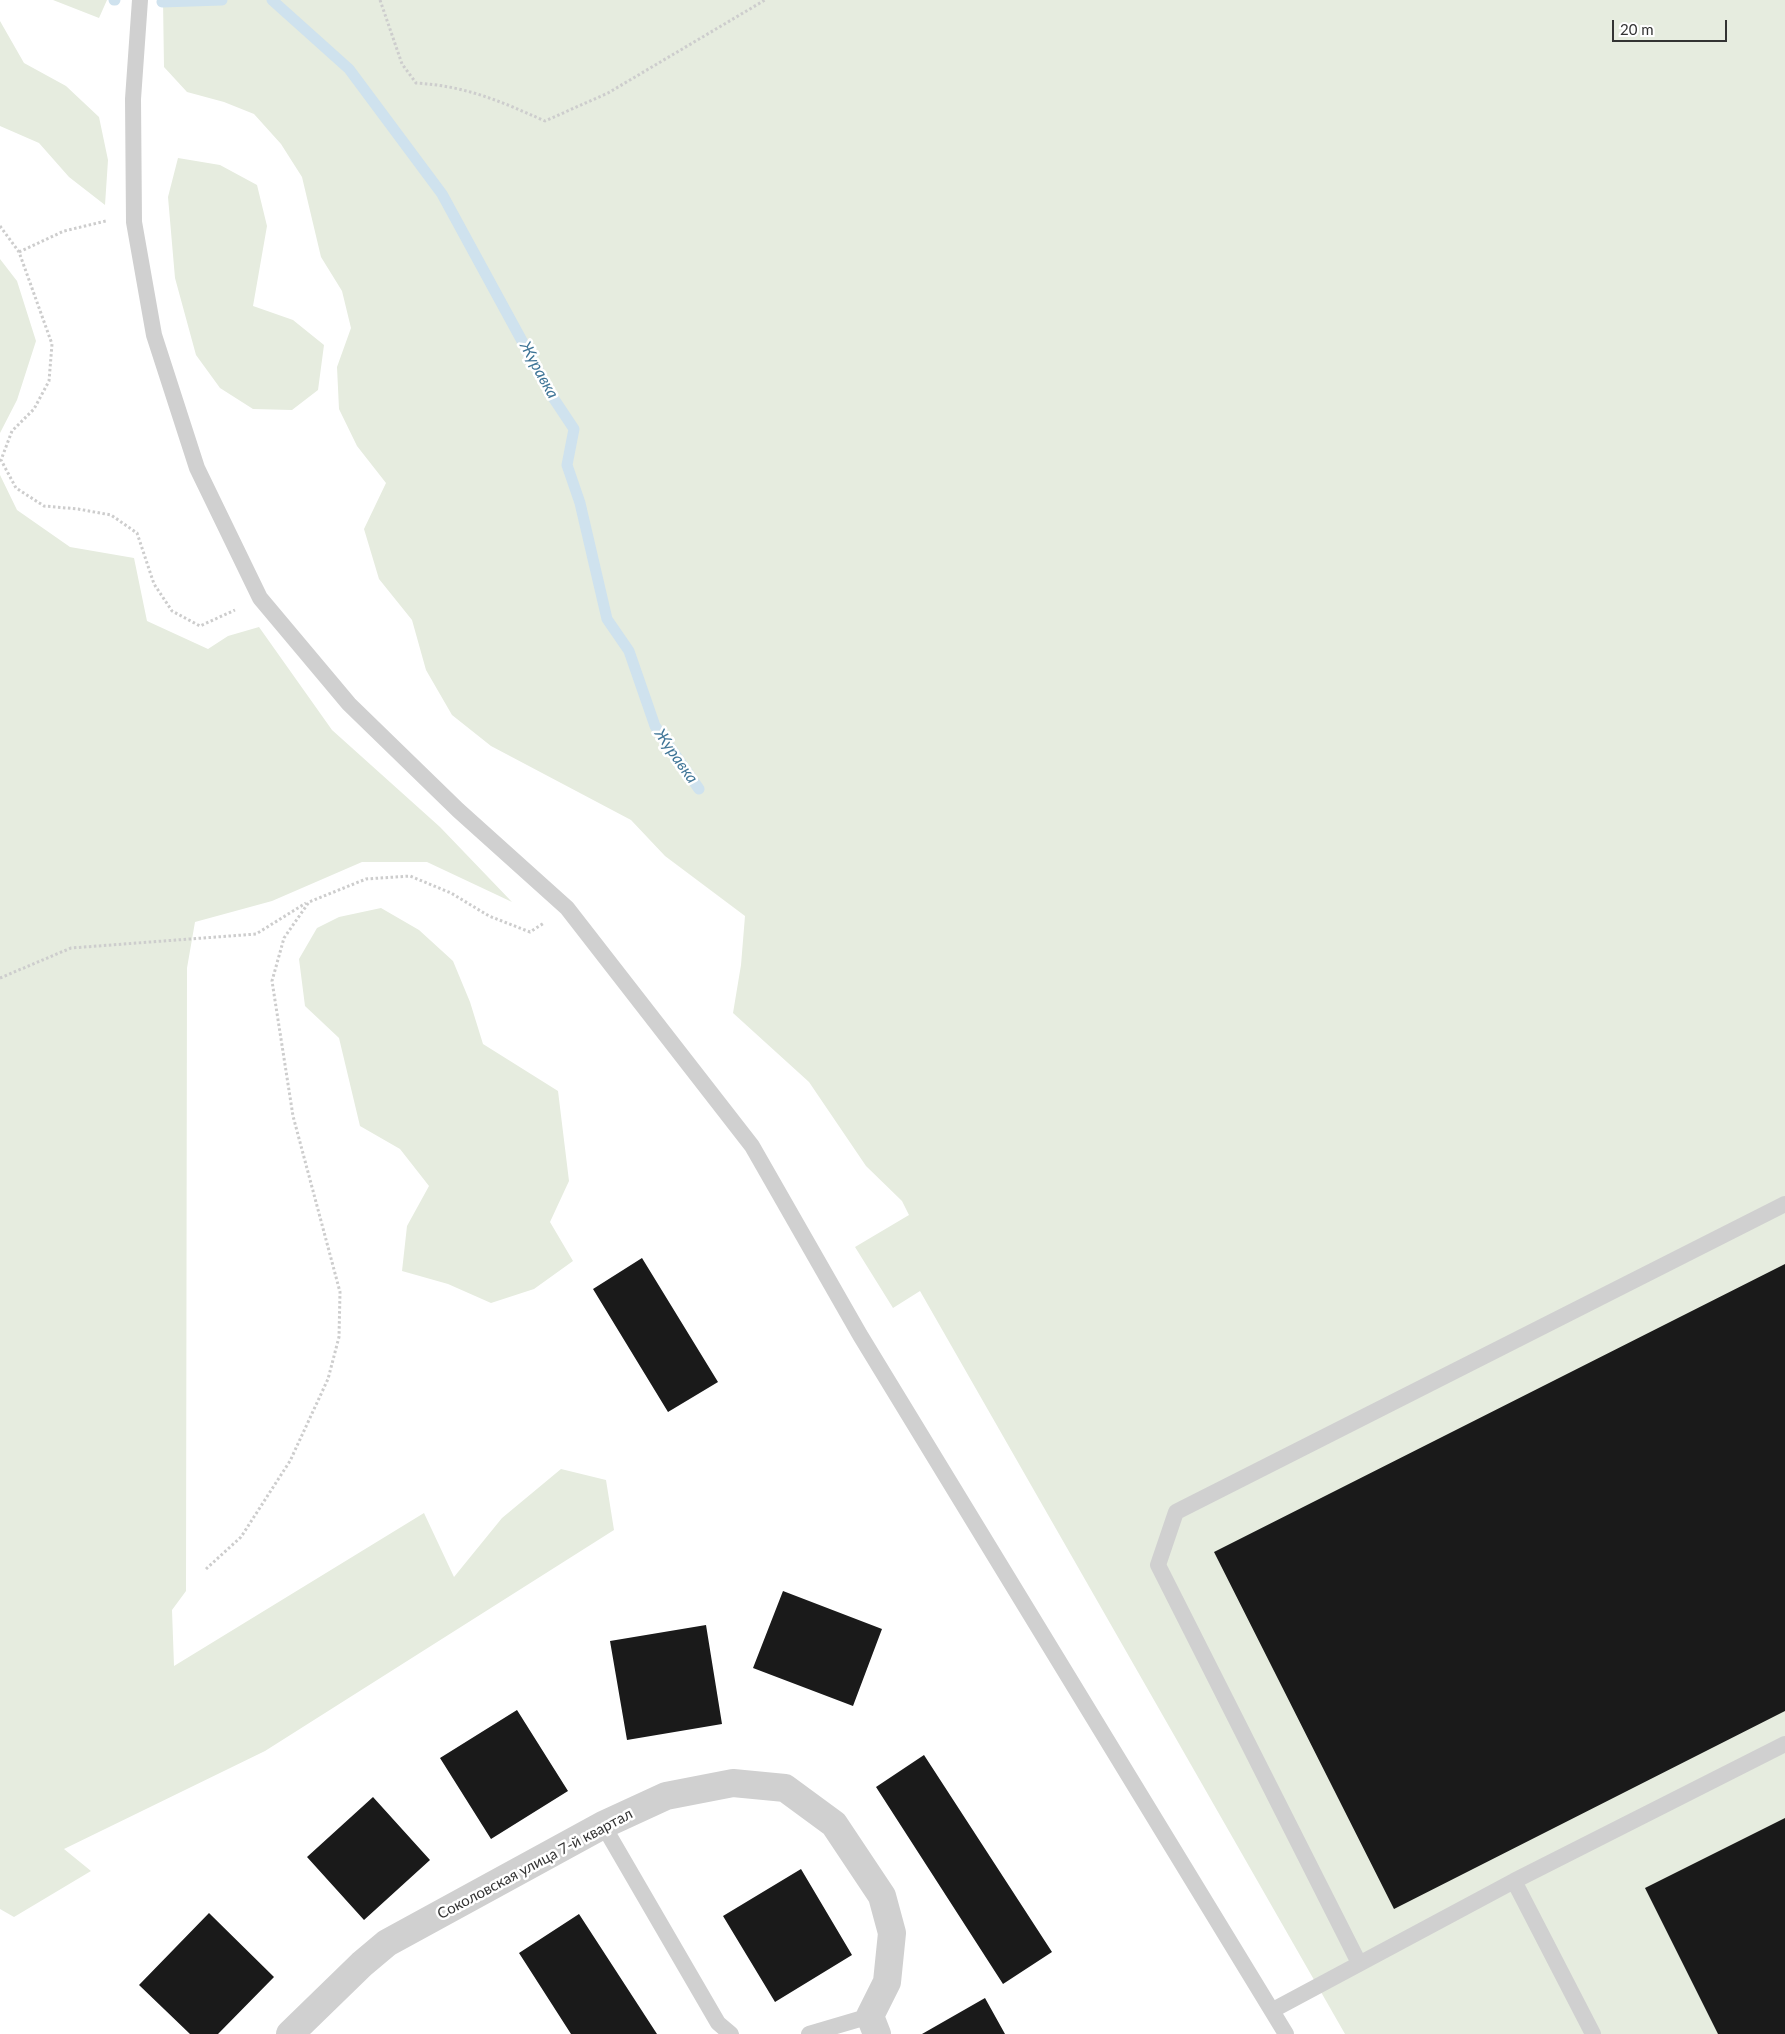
<!DOCTYPE html>
<meta charset="utf-8">
<style>
body{margin:0}
#map{position:relative;width:1785px;height:2034px;overflow:hidden;background:#fff;font-family:Lato,sans-serif}
canvas{display:block}
.scale{position:absolute;left:1612px;top:20px;width:115px;height:22px;box-sizing:border-box;border:2px solid #333;border-top:0;padding-left:6px;font-size:15px;line-height:18px;white-space:nowrap;color:#333;-webkit-text-stroke:4px #fff;paint-order:stroke}
</style>
<div id="map">
<canvas width="1785" height="2034"></canvas>
<div class="scale">20 m</div>
</div>
<script>
const ctx = document.querySelector('canvas').getContext('2d');
ctx.lineJoin = 'round';
function fill(path, color) { ctx.fillStyle = color; ctx.fill(path, 'evenodd'); }
function stroke(path, color, width, dash) { ctx.strokeStyle = color; ctx.lineWidth = width; ctx.lineCap = dash ? 'butt' : 'round'; ctx.setLineDash(dash || []); ctx.stroke(path); }
function write(font, color, halo, rows, align = 'center') {
  ctx.font = font + ' Lato,sans-serif'; ctx.lineWidth = 5; ctx.setLineDash([]); ctx.textBaseline = 'middle'; ctx.strokeStyle = halo; ctx.fillStyle = color; for (const [text, x, y, turn = 0] of rows) {
    ctx.save(); ctx.translate(x, y); ctx.rotate((+turn || 0) * Math.PI / 180); ctx.textAlign = isNaN(turn) ? turn : align; if (halo) ctx.strokeText(text, 0, 0); ctx.fillText(text, 0, 0); ctx.restore();
  }
}
fill(new Path2D(`
 M53 0H107L99 18Z
 M163 0H1785V2034H1345L920 1291 893 1308 855 1247 909 1215 902 1201 866 1166 809 1082 733 1013 741 965 745 916 665 856 631 820 491 746 452 715 426 670 412 620 379 579 364 529 386 483 357 446 339 409 337 367 351 328 342 291 321 257 302 177 281 144 254 114 224 102 187 92 164 67Z
 M0 21 24 63 66 86 99 117 108 160 105 205 69 177 39 143 0 126Z
 M178 158 220 165 257 185 267 226 253 306 293 320 324 345 318 390 292 410 253 409 220 388 196 355 175 278 168 197Z
 M0 259 17 281 36 341 17 400 0 433Z
 M0 475 17 510 70 547 134 558 147 621 208 649 228 636 259 627 332 730 440 827 512 902 427 862H362L272 901 195 922 187 968 186 1591 172 1610 174 1666 424 1513 454 1577 502 1518 561 1469 606 1480 614 1530 265 1751 64 1849 91 1871 14 1917 0 1909Z
 M381 908 419 930 453 961 470 1002 483 1044 558 1091 569 1181 550 1222 573 1261 534 1289 491 1303 448 1284 402 1271 407 1226 429 1186 400 1149 360 1126 339 1038 305 1006 299 959 317 928 339 917Z`), '#e6ecdf');
stroke(new Path2D(`
 M114 0H115
 M272 0 349 69 442 194 552 396 574 429 567 465 580 503 607 619 629 651 655 726 699 789
 M162 2 222 0`), '#cfe2ee', 11);
fill(new Path2D(`
 M642 1258 718 1382 668 1412 593 1289Z
 M1785 1264V1711L1394 1909 1214 1552Z
 M783 1591 882 1629 853 1706 753 1668Z
 M706 1625 722 1724 627 1740 610 1641Z
 M517 1710 568 1791 491 1839 440 1758Z
 M924 1755 1052 1952 1003 1984 876 1787Z
 M373 1797 430 1860 364 1920 307 1857Z
 M1785 1818V2034H1718L1645 1888Z
 M801 1869 852 1955 775 2002 723 1916Z
 M209 1913 274 1977 218 2034H190L139 1985Z
 M579 1914 657 2034H571L519 1953Z
 M985 1998 1005 2034H922Z`), '#1a1a1a');
stroke(new Path2D(`
 M380 0 402 64 416 83C466 86 500 101 545 121L608 93 765 0
 M0 226 19 252 52 344 49 381 34 409 12 431 1 460 16 488 44 506 78 509 111 515 137 533 154 584 172 611 200 626 235 610
 M19 252 64 231 106 221
 M0 978 71 948 256 934 306 903
 M206 1569 241 1537 290 1461 328 1379 339 1337 340 1292 293 1116 272 981 284 938 309 902 366 879 410 876 451 893 489 916 530 932 544 923`), '#cdcdcd', 3, [2.5, 2.5]);
stroke(new Path2D(`
 M140 0 133 99 134 222 154 335 197 468 260 598 349 704 458 810 567 908 752 1146 860 1335 1286 2034
 M603 1825 718 2023 731 2034
 M1514 1881 1785 1744
 M1359 1963 1158 1565 1176 1512 1785 1204
 M1273 2010 1514 1881 1593 2034
 M809 2034 870 2016`), '#d0d0d0', 16);
stroke(new Path2D(`
 M290 2034 362 1964 387 1943 603 1825 666 1796 733 1783 785 1788 834 1824 882 1896 892 1933 887 1982 870 2016 877 2034`), '#d0d0d0', 28);
write('15px', '#333', '#fff', [
 ["Соколовская улица 7-й квартал",535,1864,-28]
]);
write('italic 16px', '#3f7597', '#fff', [
 ["Журавка",539,370,61],
 ["Журавка",676,756,55]
]);
</script>
